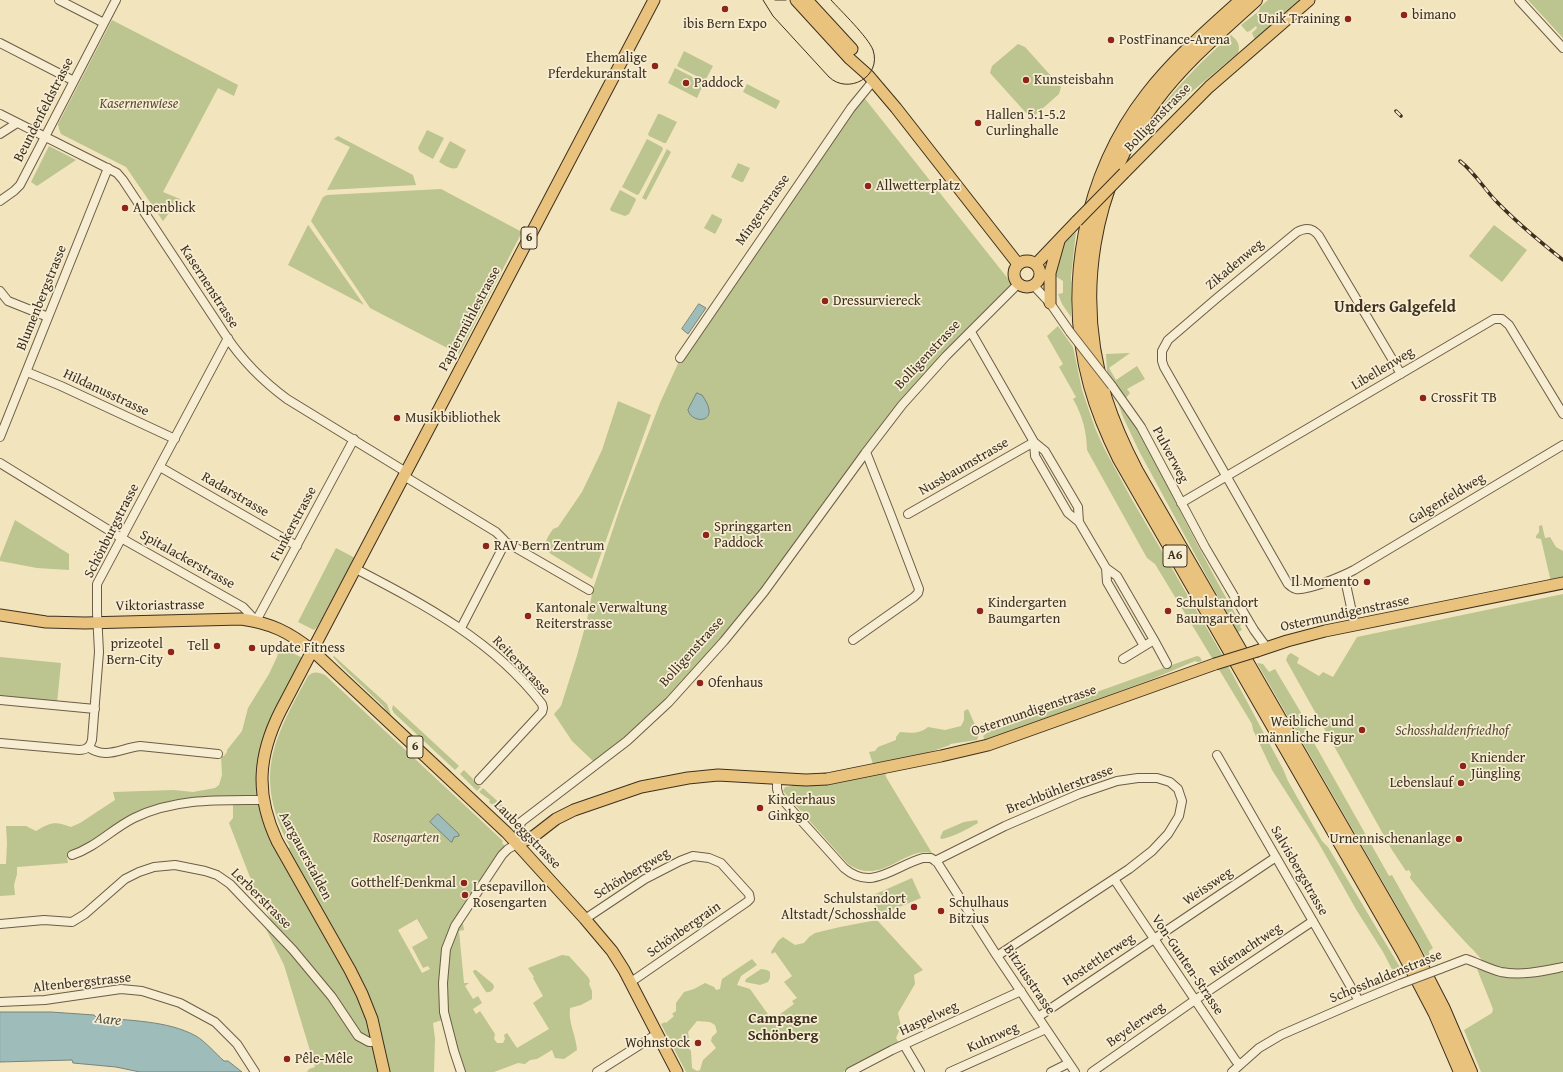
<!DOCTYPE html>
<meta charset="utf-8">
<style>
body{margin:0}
canvas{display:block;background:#f2e4bc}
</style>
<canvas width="1563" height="1072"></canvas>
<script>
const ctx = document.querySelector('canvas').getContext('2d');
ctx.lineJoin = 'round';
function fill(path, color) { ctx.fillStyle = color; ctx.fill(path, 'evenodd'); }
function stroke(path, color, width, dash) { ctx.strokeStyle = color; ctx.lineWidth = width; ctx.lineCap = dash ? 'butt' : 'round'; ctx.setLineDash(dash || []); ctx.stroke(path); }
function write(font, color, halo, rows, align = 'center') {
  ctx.font = font + ' "Gentium Book Plus",serif'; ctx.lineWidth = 3.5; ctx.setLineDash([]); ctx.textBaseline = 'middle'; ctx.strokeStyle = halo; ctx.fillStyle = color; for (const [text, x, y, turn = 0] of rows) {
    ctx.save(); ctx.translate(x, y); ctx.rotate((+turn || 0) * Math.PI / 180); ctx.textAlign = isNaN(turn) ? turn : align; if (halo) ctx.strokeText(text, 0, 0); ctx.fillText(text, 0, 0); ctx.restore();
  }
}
fill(new Path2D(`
 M1268 0H1300L1255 40 1252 33 1257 28 1256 26 1250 31 1247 32 1241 25 1259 11 1260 7Z
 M1528 0H1563V38Z
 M112 20 238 85 234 96 218 88 163 192 180 199 163 221 126 167 61 134 59 129 58 124Z
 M1231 35C1237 40 1241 45 1238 53L1189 94 1136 147C1159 103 1195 67 1231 35Z
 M1018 44 1025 47 1061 87 1059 94 1034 116 1027 114 990 73 992 66Z
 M684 51 713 66 706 79 704 80 677 66Z
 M675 68 704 83 697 98 668 83Z
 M747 84 780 101 776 109 743 92Z
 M862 95 1013 285 943 353 898 403 822 504 780 565 742 614 721 638 657 708 625 738 594 762 572 741 554 714 561 706 576 659 587 620 593 589 621 505 660 403 681 357Z
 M658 114H660L677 122 666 143H664L649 136 648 134Z
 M427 130 444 138 433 159 420 152 418 148Z
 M338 136 413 175 416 185 327 190 350 147 334 139Z
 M647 139 662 147 663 149 639 194 637 195 622 187Z
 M450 141 466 150 457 168C450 170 445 165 439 162Z
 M49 146 76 160 37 186 31 182Z
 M667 149 671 152 646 200 642 198Z
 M738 163 750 168 743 182H741L731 177Z
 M441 189 522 232 459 354 370 308 311 221 323 197 327 195Z
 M620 190 635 198 636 200 629 214 625 216 611 211 610 209Z
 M712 214 722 219V221L715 234 704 228Z
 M308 225 309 226 364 305 288 265Z
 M1494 225 1527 250 1502 282 1469 256Z
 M1076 232 1071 276V317L1062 304 1058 294 1063 293V281L1055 276 1062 246Z
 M1058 326 1073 347 1082 390 1095 428 1104 448 1131 498 1220 651 1283 769 1288 781 1322 841 1328 847 1404 974 1396 977 1383 952 1357 911 1318 842 1272 770 1253 730 1252 724 1155 564 1147 558 1087 450C1087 433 1082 414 1073 399L1076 397 1059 367 1063 364 1047 336Z
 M1130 353 1109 368 1116 380 1137 366 1145 379 1127 389 1130 393 1120 405C1141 431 1155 462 1170 491 1193 536 1216 582 1242 625L1240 626 1242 630 1238 632 1211 584 1139 451 1123 417 1107 372 1106 354Z
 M618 401 651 415 592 579 551 554C541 546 547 538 553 529L558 527 582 492 602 450Z
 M15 520 69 554V570L37 568 0 561V558Z
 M1542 525 1545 538 1550 537 1556 547 1563 551V579L1551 582 1541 539 1536 538V536L1539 532V526Z
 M336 548 355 558 317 627 314 630 298 622Z
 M1563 594V963C1538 968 1512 974 1488 964 1481 961 1476 952 1470 947 1449 925 1429 902 1410 878L1411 874 1409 870 1406 871 1392 850 1286 660 1288 655 1291 653 1299 658 1297 663 1319 676 1323 672 1333 677 1357 637Z
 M280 647 307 660 278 715 262 784 283 851 290 847C253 776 273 740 308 676 313 671 319 672 325 675L503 841 502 843 505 846 450 931 442 1020 433 1023 435 1039 434 1072H307L309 1069 315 1067 284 965 265 927 270 922V918L253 885 229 823 233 818V797L175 802 70 853 67 858 68 863 17 867V874L14 885 15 895 0 896V864H6L7 843 6 826H26L36 831C51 822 55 821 71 827L80 823 115 800 113 792 174 790 193 792 215 788 219 785 222 775 221 756H224L227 752V750L242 731 248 708 269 674 277 657ZM417 919 428 938 412 947 423 968 428 966 430 969 422 973 398 930Z
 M334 656 387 704 391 715 452 772H450L398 724 389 715 383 706 342 667 333 657Z
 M1197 656 1200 657 1202 661 1198 662 1195 661 1150 680 985 740 983 736 991 730Z
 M0 657 61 663 57 703 0 697Z
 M1257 663 1263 664 1269 672 1275 669 1303 716 1300 718 1389 876 1392 875 1433 948 1429 951V962Z
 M393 705 459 766 455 770 394 713 392 709Z
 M968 709 979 734 977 740 950 744V745L927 753 873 764 869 752 875 751 878 747 896 740V737L900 732C911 733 920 734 928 727L945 730 961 726 964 720V711Z
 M464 770 481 787 477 791 460 774Z
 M885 772 886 777 932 853C903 846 882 887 848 864L783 791 785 787 792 786V784Z
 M483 788 516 818 512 823 489 802 490 800 479 792Z
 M977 820 978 823C966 830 955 836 942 839L940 838 943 831 964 822Z
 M912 878 921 898 880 915 871 896Z
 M462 918 464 930 459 931 464 983H469L465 986 473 999 478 996 482 1003 473 1009 476 1014 480 1011 495 1034 494 1039 497 1043H503L505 1039 504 1035 507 1033 517 1048 549 1029 533 1003 543 996 533 978 534 977 528 968 562 955 569 956 588 977 590 981 589 984 592 991V999L581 1005 570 1008C568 1023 576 1035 577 1050L564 1059 555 1058 552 1050 537 1059 530 1060 525 1064 518 1063 494 1072H463L447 1011 446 955Z
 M877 920 923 970 914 975 915 984 898 1013 901 1026 896 1038 899 1043 843 1072H686L661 1024 665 1022 666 1023 674 1016 672 1014 676 1011V1003L684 992 694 989 705 983 714 987 716 990 720 989 722 979 752 959 757 965 741 976 737 985 750 989 772 1020 794 1004 792 1001 797 998 784 982 792 976 775 952 772 954 771 952 778 941 783 937 795 945 804 943 809 937 815 933 840 927ZM697 1021 710 1022 715 1025 717 1032 712 1037 711 1041 716 1048 703 1060 700 1070 697 1071 692 1068 691 1051 684 1043 689 1038 688 1032Z
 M761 969 767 970 770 972V978L768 982 760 985 745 982 746 979Z
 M1477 969 1489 971H1563V1072H1481L1464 1030 1492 1013 1493 1009Z
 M474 970H476L493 984 494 987C493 991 489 993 486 992L473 972Z`), '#bcc48f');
const water = new Path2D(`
 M699 304 706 308 688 334 682 329Z
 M697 393 702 395C723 424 691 425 688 410Z
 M438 814 459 834V836L454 837 452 842H451L430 822Z
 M0 1012H51L94 1015 96 1017C128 1021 167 1020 196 1036 206 1042 215 1053 224 1061H228L242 1072H140L116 1067 73 1063 72 1060 0 1062Z`);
fill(water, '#9ebcba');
stroke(water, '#78847c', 1);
const minor = new Path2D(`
 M59 0 104 23
 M1519 0 1563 48
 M0 43 74 81
 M0 114 117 173 123 180 226 336C242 360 264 382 287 399L406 472
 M0 134 17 123
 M0 201 14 191 20 185 116 0
 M1034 286 1050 303 1070 332
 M0 291 8 301 48 317
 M971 332 1034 442 1035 456 1068 513 1079 522 1106 568 1117 576 1154 640
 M680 358 851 108 873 81
 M27 372 61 386 175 439
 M1401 374 1319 236C1313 228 1306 227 1297 232L1217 298 1168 340 1162 351V361L1164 367 1288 584C1290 586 1292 588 1296 589 1307 591 1343 576 1354 570L1563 445
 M1112 386 1141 427 1205 547 1254 630 1267 648
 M0 437 108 168
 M1034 442 1045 451 1078 507 1079 522
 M0 463 128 542 243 607 256 621 354 439
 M160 467 297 546
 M404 476 496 532 504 540V545L461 628
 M1181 503 1494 319H1502L1509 325 1563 414
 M908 514 1034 442
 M504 541 589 590
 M1106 568 1107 582 1144 646
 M356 569C425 605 494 641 542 704L543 708 542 712 479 780
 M1344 575 1355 626
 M853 640 914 597 918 593 919 589 890 513 866 452
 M1123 659 1154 640 1167 664
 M0 700 95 709
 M0 743 79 750C87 750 90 747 92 740L99 652 97 613V584L228 338
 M88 747C106 760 121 748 140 746L218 754
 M1217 755 1359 1001
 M777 779V789L779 796 844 868C872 892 894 866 923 858H931L937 862 997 956 1075 1072
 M72 855C96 847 112 829 134 818 175 798 220 800 263 800
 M935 861 1005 826 1079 794 1117 781 1138 778H1157L1170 782 1178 789 1182 801 1179 816 1168 834 1152 851 1129 869 997 956
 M1114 879 1236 1061 1240 1064
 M585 919 645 879 680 861 693 856 709 858 721 863 749 894 750 899 747 902 631 982
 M0 924 44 920 72 922 85 914 125 879 139 872 154 867 175 865 205 871 217 875 230 884 293 950 332 997 358 1036 369 1042H378
 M1440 969 1466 959C1478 963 1489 969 1501 972 1522 976 1543 971 1563 967
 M0 1002 45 1000 121 989 142 991 180 1003 215 1022 237 1044 255 1072
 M1038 1017 1276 857
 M904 1045 920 1072
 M461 1072 454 1051 444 1012 443 983 446 949 455 926 502 855 508 849 517 844 521 822 627 741 669 702 724 641 764 592 866 452 902 405 946 356 1018 284
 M597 1072 657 1034
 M850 1072 892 1050 1021 991
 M950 1072 1046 1029
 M1051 1072 1069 1063
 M1092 1072 1195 1000 1313 921
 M1232 1072 1259 1048 1281 1035 1359 1001 1400 984`);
const major = new Path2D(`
 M796 0 850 59 868 75 896 108 1018 264
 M807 0 852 49
 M1124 173 1209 87 1309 0
 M1014 274a13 13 0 1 1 26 0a13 13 0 1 1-26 0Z
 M1036 264 1077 221
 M1050 303V273L1059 241
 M0 615 46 622 85 623 241 619C271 623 289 632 313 651L507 833 585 919 612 951 624 970 677 1072
 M1257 651 1287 641 1325 631 1563 583
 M517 844 534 836 556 819 574 810 641 787 688 778 718 775 806 780 827 779 941 756 988 745 1215 664
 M384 1072 372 1019 362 994 350 970 277 841C255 794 258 755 281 710L654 0`);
const highway = new Path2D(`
 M1241 0C1208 30 1174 59 1147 94 1084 175 1063 287 1090 386 1097 411 1107 435 1119 459L1403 953 1435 1014 1460 1072
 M1256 0C1221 32 1184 63 1156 101 1091 187 1074 297 1106 399 1114 424 1125 448 1137 471L1412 947 1444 1009 1471 1072`);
stroke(minor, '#6b5d46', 10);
stroke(major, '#3e301e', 13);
stroke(highway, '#3e301e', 14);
stroke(minor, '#f7edd3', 8);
stroke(major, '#e9c27e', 11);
stroke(highway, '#e9c27e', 12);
stroke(new Path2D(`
 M763 0 773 16 829 77C848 95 882 77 873 50 868 37 841 11 831 0
 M775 0H786`), '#3e301e', 1);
const rail = new Path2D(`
 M1396 111 1401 116
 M1460 161C1474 172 1483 187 1495 200 1516 222 1539 241 1563 260`);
stroke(rail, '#3e301e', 3.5);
stroke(rail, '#f7edd3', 2, [6]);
const minorBridge = new Path2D(`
 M1070 332 1112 386
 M1400 984 1440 969`);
const majorBridge = new Path2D(`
 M1077 221 1124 173
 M1215 664 1257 651`);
stroke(minorBridge, '#6b5d46', 10, []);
stroke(majorBridge, '#3e301e', 13, []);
stroke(minorBridge, '#f7edd3', 8);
stroke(majorBridge, '#e9c27e', 11);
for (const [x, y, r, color] of [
 [725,9,4,"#8f2418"],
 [1404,15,4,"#8f2418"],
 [1348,19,4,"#8f2418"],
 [1111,40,4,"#8f2418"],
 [655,66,4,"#8f2418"],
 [1026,80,4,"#8f2418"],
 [686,83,4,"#8f2418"],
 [978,123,4,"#8f2418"],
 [868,186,4,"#8f2418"],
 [125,208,4,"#8f2418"],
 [825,301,4,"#8f2418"],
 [1423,398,4,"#8f2418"],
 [397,418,4,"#8f2418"],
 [706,535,4,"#8f2418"],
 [486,546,4,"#8f2418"],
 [1367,582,4,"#8f2418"],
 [980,611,4,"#8f2418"],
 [1168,611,4,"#8f2418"],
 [528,616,4,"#8f2418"],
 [217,646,4,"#8f2418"],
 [252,648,4,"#8f2418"],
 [171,652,4,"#8f2418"],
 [700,683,4,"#8f2418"],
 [1362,730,4,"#8f2418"],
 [1463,766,4,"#8f2418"],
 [1461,783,4,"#8f2418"],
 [760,808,4,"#8f2418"],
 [1459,839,4,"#8f2418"],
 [464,883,4,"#8f2418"],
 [465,895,4,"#8f2418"],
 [914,907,4,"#8f2418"],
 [941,911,4,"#8f2418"],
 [698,1043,4,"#8f2418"],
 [287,1059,4,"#8f2418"]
]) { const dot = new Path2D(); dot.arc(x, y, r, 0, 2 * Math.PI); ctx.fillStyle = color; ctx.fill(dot); stroke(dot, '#f7edd3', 1.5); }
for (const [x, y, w] of [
 [529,238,16],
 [1175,556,24],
 [415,747,16]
]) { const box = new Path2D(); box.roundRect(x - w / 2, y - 11, w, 22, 3); ctx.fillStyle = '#f7edd3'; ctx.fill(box); stroke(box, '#3e301e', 1); }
write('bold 13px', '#3e301e', null, [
 ["6",529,238],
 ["A6",1175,556],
 ["6",415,747]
]);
write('14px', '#3e301e', '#f7edd3', [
 ["bimano",1412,15],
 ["Unik Training",1340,19,"right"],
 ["ibis Bern Expo",725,24,"center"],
 ["PostFinance-Arena",1119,40],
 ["Ehemalige",647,58,"right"],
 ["Pferdekuranstalt",647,74,"right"],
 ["Kunsteisbahn",1034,80],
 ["Paddock",694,83],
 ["Hallen 5.1-5.2",986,115],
 ["Curlinghalle",986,131],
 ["Allwetterplatz",876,186],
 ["Alpenblick",133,208],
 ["Dressurviereck",833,301],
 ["CrossFit TB",1431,398],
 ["Musikbibliothek",405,418],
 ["Springgarten",714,527],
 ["Paddock",714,543],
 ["RAV Bern Zentrum",494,546],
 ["Il Momento",1359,582,"right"],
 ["Kindergarten",988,603],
 ["Baumgarten",988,619],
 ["Schulstandort",1176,603],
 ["Baumgarten",1176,619],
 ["Kantonale Verwaltung",536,608],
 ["Reiterstrasse",536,624],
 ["prizeotel",163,644,"right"],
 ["Bern-City",163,660,"right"],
 ["Tell",209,646,"right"],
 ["update Fitness",260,648],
 ["Ofenhaus",708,683],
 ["Weibliche und",1354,722,"right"],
 ["männliche Figur",1354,738,"right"],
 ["Kniender",1471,758],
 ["Jüngling",1471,774],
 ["Lebenslauf",1453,783,"right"],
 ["Kinderhaus",768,800],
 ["Ginkgo",768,816],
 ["Urnennischenanlage",1451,839,"right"],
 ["Gotthelf-Denkmal",456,883,"right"],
 ["Lesepavillon",473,887],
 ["Rosengarten",473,903],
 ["Schulstandort",906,899,"right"],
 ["Altstadt/Schosshalde",906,915,"right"],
 ["Schulhaus",949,903],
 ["Bitzius",949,919],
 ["Wohnstock",690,1043,"right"],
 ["Pêle-Mêle",295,1059]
], 'left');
write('italic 14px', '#574e35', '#f7edd3', [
 ["Kasernenwiese",139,104],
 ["Schosshaldenfriedhof",1452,731],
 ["Rosengarten",406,838]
]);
write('14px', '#3e301e', '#f7edd3', [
 ["Beundenfeldstrasse",44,110,-63],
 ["Bolligenstrasse",1158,118,-46],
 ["Mingerstrasse",763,210,-55],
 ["Zikadenweg",1235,265,-40],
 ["Kasernenstrasse",209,287,57],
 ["Blumenbergstrasse",42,298,-68],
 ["Papiermühlestrasse",470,319,-62],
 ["Bolligenstrasse",928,355,-47],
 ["Libellenweg",1383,369,-31],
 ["Hildanusstrasse",106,393,25],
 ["Pulverweg",1170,455,62],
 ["Nussbaumstrasse",964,467,-30],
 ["Radarstrasse",235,495,30],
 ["Galgenfeldweg",1447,499,-31],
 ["Funkerstrasse",294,524,-62],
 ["Schönburgstrasse",112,531,-63],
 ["Spitalackerstrasse",187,560,29],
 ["Viktoriastrasse",160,606,-1],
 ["Ostermundigenstrasse",1345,614,-12],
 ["Bolligenstrasse",692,652,-48],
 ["Reiterstrasse",521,666,46],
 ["Ostermundigenstrasse",1034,711,-19],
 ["Brechbühlerstrasse",1060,790,-21],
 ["Laubeggstrasse",527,835,46],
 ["Aargauerstalden",305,856,62],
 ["Salvisbergstrasse",1299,871,60],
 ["Schönbergweg",632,874,-31],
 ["Weissweg",1208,887,-34],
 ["Lerberstrasse",261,899,45],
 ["Schönbergrain",684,930,-35],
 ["Rüfenachtweg",1246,950,-34],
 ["Hostettlerweg",1099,960,-34],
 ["Von-Gunten-Strasse",1187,965,56],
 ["Schosshaldenstrasse",1386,977,-22],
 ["Bitziusstrasse",1029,980,56],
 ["Altenbergstrasse",82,983,-6],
 ["Haspelweg",929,1019,-25],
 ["Beyelerweg",1136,1025,-35],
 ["Kuhnweg",993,1038,-24]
]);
write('bold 15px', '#3e301e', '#f7edd3', [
 ["Campagne",783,1019],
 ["Schönberg",783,1036]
]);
write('italic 15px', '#565345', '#f7edd3', [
 ["Aare",108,1020,6]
]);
write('bold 16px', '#3e301e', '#f7edd3', [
 ["Unders Galgefeld",1395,308]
]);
</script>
